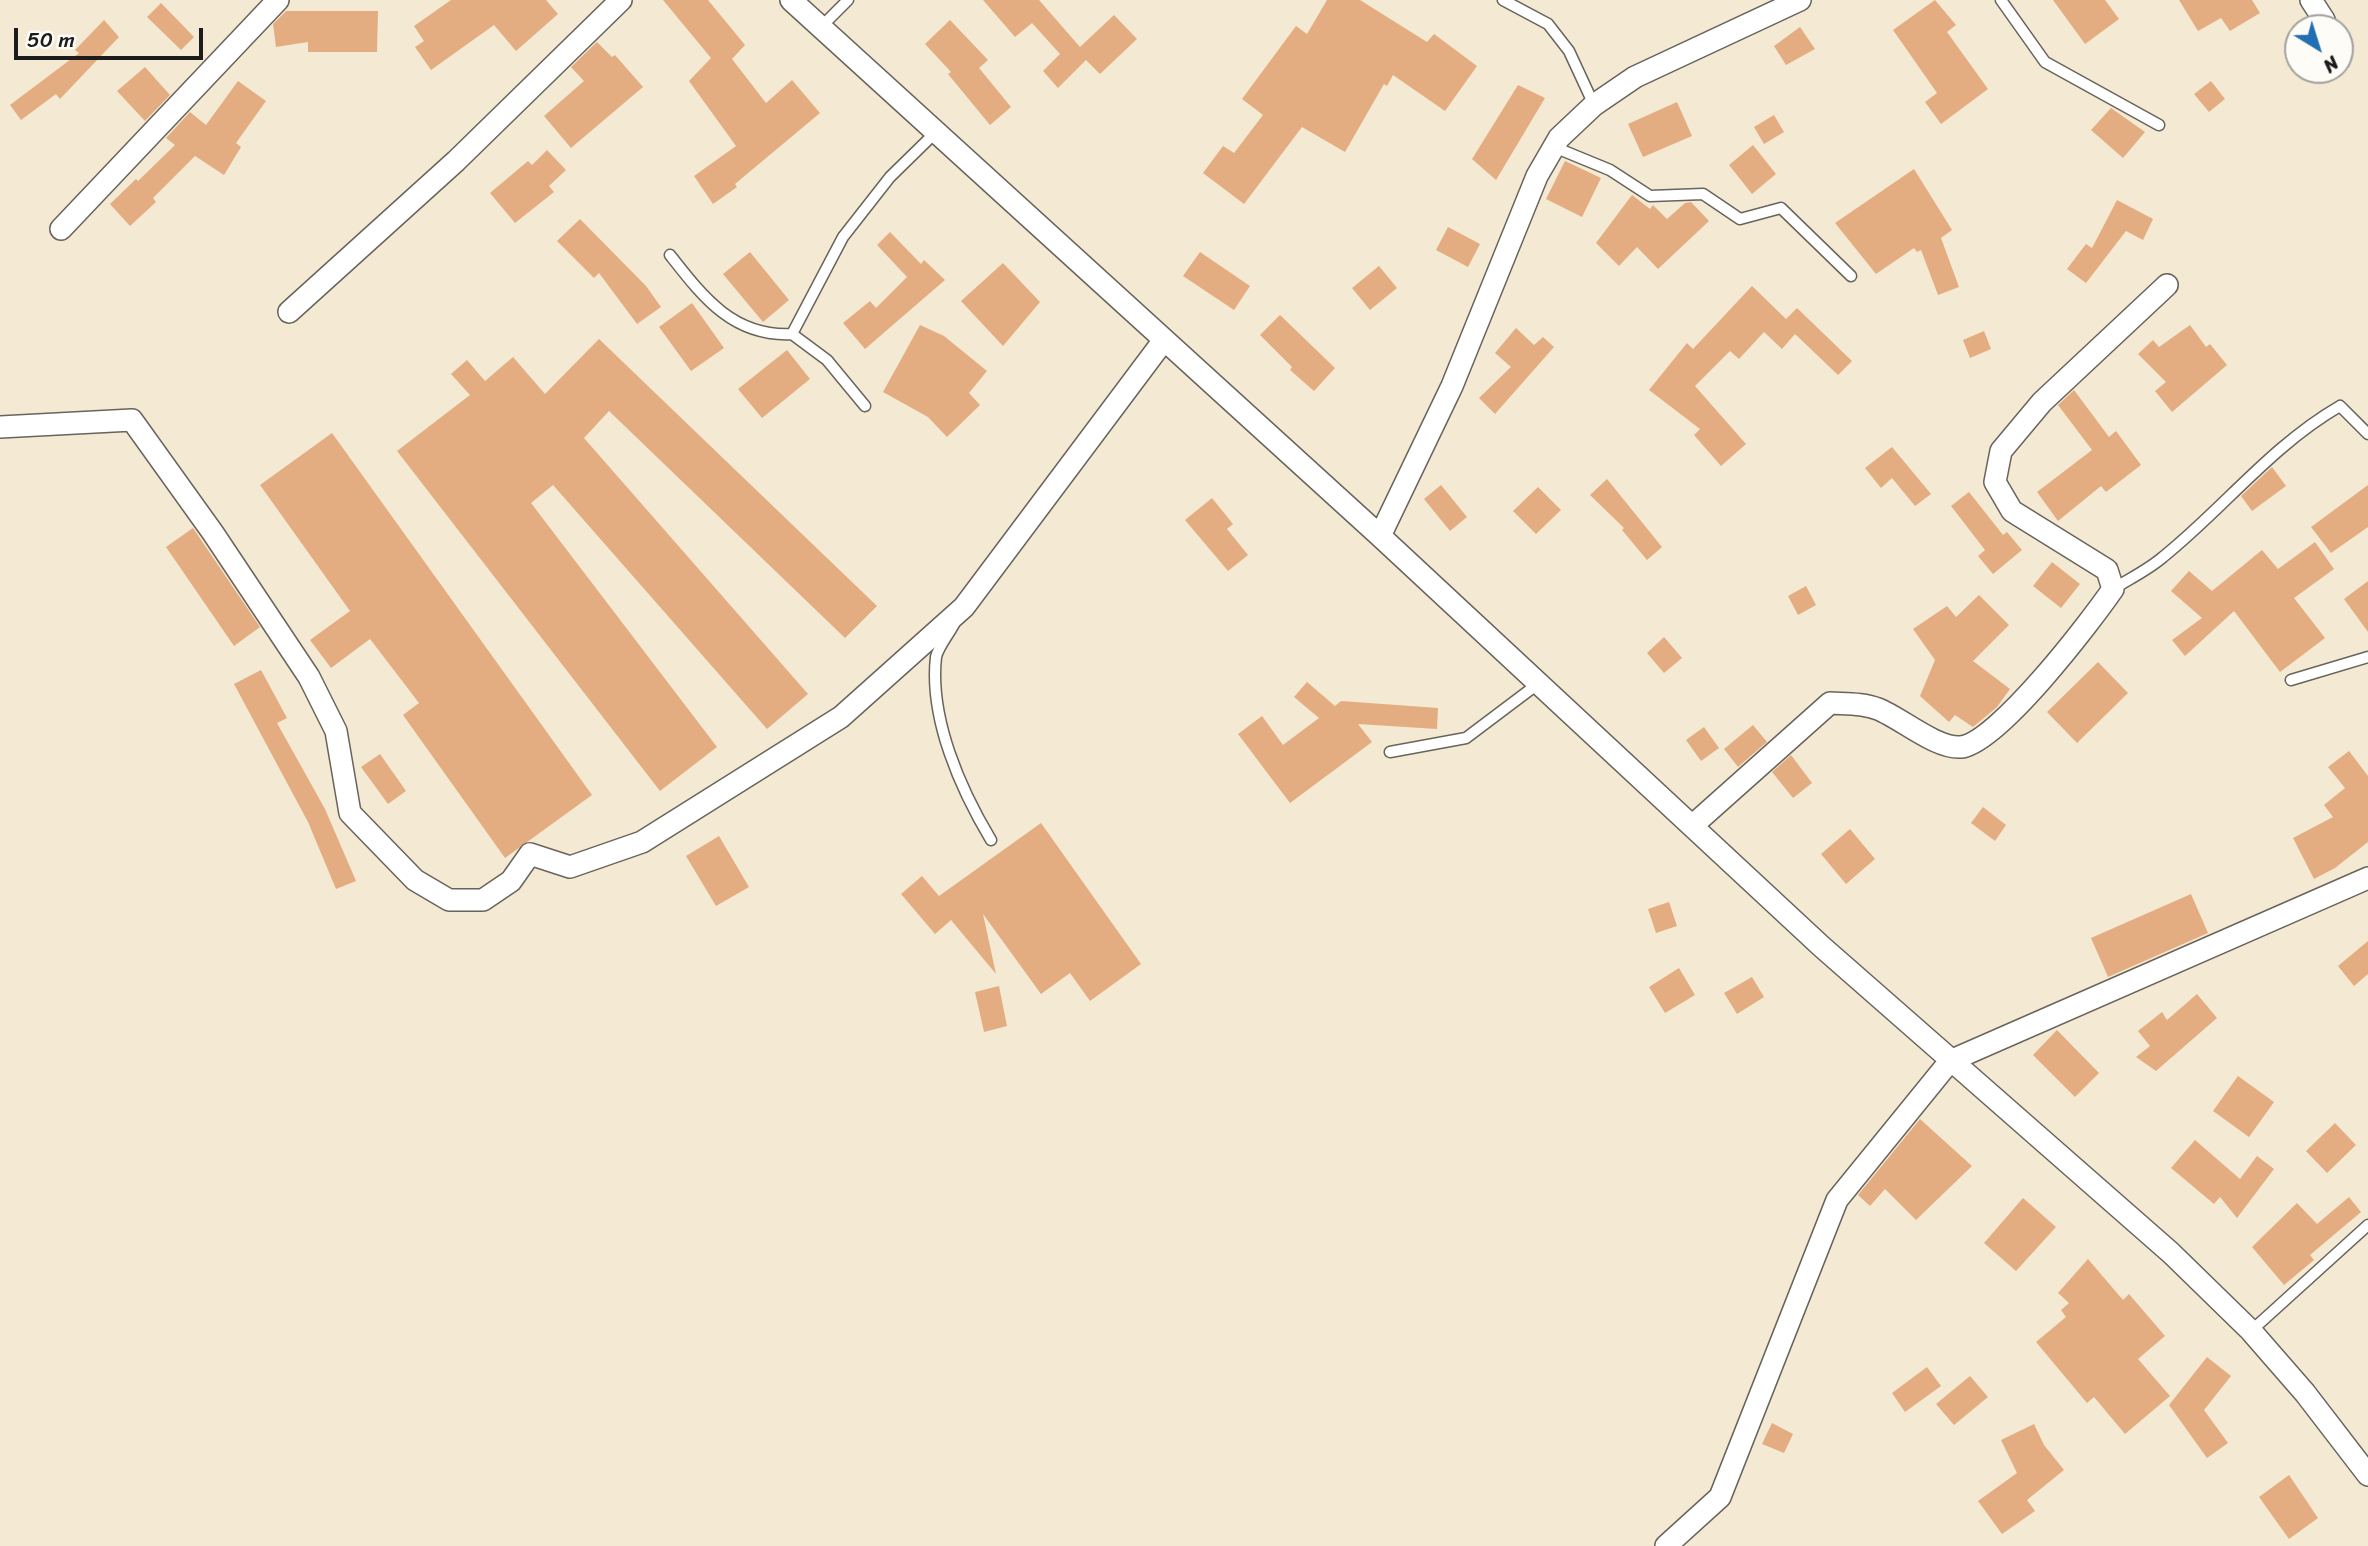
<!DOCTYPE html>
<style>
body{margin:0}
#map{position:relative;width:2368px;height:1546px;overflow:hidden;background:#f4e9d3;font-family:Sriracha,sans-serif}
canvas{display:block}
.north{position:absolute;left:2284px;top:14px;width:70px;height:70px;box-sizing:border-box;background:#fdfcf7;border:2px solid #a3a29f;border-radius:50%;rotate:142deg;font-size:19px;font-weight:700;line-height:28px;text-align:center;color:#1c1c1c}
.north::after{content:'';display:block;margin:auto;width:24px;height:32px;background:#1f6fb2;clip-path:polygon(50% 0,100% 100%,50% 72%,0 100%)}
.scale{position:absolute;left:14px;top:28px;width:189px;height:32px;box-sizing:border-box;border:4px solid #1c1c1c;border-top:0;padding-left:9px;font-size:21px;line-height:24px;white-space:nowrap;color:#1c1c1c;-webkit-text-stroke:5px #fdfcf7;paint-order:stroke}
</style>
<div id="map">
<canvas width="2368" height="1546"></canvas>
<div class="north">N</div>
<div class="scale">50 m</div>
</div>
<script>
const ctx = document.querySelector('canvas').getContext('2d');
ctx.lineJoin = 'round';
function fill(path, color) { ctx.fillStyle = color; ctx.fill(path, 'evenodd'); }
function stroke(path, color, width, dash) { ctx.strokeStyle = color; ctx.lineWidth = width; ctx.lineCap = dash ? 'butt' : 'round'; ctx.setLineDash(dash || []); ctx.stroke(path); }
fill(new Path2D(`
 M451 0H546L558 14 516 51 494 25 431 70 415 47 424 41 414 26Z
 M663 0H708L745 45 732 59 766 103 792 80 820 113 735 184 737 187 713 204 694 176 736 146 689 81 711 58Z
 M983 0H1039L1080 47 1114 15 1137 39 1100 74 1086 60 1058 88 1043 71 1060 54 1032 23 1015 37Z
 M1327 0H1360L1427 42 1434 34 1477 66 1445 111 1393 75 1387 86 1384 84 1345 152 1302 127 1244 204 1203 173 1223 146 1234 153 1263 115 1242 99 1296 26 1307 34Z
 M1935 0 1956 25 1947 32 1988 89 1941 124 1925 102 1937 93 1893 30Z
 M2053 0H2105L2119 19 2085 44Z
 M2179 0H2252L2260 13 2230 31 2221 18 2198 31Z
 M161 3 194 37 181 50 147 17Z
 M286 11H378L377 52H308V42L276 47 273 24Z
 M104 20 119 37 60 99 56 94 21 120 10 105 79 53 75 50Z
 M950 20 988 60 979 68 1011 107 990 125 948 74 951 72 925 44Z
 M1800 27 1815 49 1786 65 1774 46Z
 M597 42 612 57 615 55 643 87 571 148 544 116 584 81 571 67Z
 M145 67 170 95 145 121 117 91Z
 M238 81 266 101 236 143 241 147 224 175 195 156 153 198 156 202 130 226 110 204 136 179 138 181 175 145 166 138 190 112 206 125Z
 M2211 81 2225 99 2209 112 2194 94Z
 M1518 85 1545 98 1496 180 1472 159Z
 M1677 102 1692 136 1643 157 1628 124Z
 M2111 108 2145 132 2123 158 2091 130Z
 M1774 115 1784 132 1764 144 1754 127Z
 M1753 145 1776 174 1752 194 1729 165Z
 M547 150 566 170 549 186 554 192 515 223 490 193 528 161 532 165Z
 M1565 161 1601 178 1582 217 1546 199Z
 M1914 169 1952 230 1941 238 1959 287 1938 295 1921 250 1917 252 1914 248 1876 274 1835 223Z
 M1632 195 1650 209 1653 205 1667 219 1685 203 1691 202 1709 221 1658 269 1637 247 1619 266 1596 243Z
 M2117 200 2153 219 2143 240 2126 231 2086 283 2067 269 2086 244 2092 248Z
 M580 219 646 286 661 307 637 324 599 273 594 278 557 241Z
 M1448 227 1480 244 1468 267 1436 250Z
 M890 232 921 264 924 260 945 280 865 349 843 323 870 301 876 308 907 277 877 245Z
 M750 252 789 300 763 322 723 274Z
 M1200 252 1250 286 1234 310 1183 276Z
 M1003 263 1040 302 1003 346 961 301Z
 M1379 266 1397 288 1370 310 1352 288Z
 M1752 286 1786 319 1797 308 1852 361 1838 375 1795 334 1782 349 1764 332 1739 359 1730 351 1695 386 1746 444 1721 466 1694 435 1700 429 1649 390 1687 343 1693 349Z
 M692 303 724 348 691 371 659 327Z
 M1280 315 1335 368 1314 391 1290 370 1292 367 1260 335Z
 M920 325 944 336 987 371 969 393 980 405 947 437 928 417 883 392Z
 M2190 325 2206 347 2210 344 2227 365 2172 412 2155 391 2166 382 2138 354 2153 340 2159 347Z
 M1516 328 1534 345 1543 337 1554 347 1495 414 1479 398 1511 367 1495 353Z
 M1984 331 1991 349 1970 358 1963 340Z
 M599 339 877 606 845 638 609 411 584 438 808 694 767 729 553 485 531 503 717 747 660 791 397 451 470 395 451 374 467 360 485 381 513 357 545 394Z
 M787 350 810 379 762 418 738 389Z
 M2074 390 2109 437 2116 431 2141 465 2106 492 2101 486 2058 521 2037 492 2092 450 2058 405Z
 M332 433 592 795 505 858 403 715 419 703 370 639 331 668 310 640 350 611 260 485Z
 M1892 447 1931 494 1915 506 1892 478 1881 488 1865 468Z
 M2272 467 2286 486 2252 511 2241 496Z
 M1607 479 1662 547 1647 560 1622 530 1624 528 1590 495Z
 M1441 485 1467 517 1450 531 1424 499Z
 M2368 485V527L2331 553 2311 527Z
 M1538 487 1561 510 1536 534 1513 511Z
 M1969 492 2003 535 2007 532 2022 550 1993 574 1978 556 1985 550 1951 506Z
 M1212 498 1233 524 1227 529 1248 555 1228 571 1185 520Z
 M193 528 260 627 234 646 166 547Z
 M2315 542 2334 569 2294 598 2325 638 2280 672 2234 611 2185 656 2172 640 2202 618 2171 591 2189 571 2212 591 2262 550 2278 569Z
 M2052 562 2080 584 2061 608 2033 586Z
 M2368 581V632L2344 599Z
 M1806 586 1816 605 1798 615 1788 596Z
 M1979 595 2009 625 1973 661 2010 689 1997 707 1973 727 1955 715 1949 722 1920 696 1935 660 1913 629 1947 606 1956 617Z
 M1664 637 1682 658 1664 673 1647 653Z
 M2098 662 2128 693 2077 743 2047 712Z
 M261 670 287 718 277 723 325 809 356 881 336 889 308 822 234 684Z
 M1307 682 1335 706 1341 701 1438 708 1437 729 1358 724 1372 742 1290 803 1238 734 1262 716 1283 745 1319 718 1294 697Z
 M1753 725 1767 742 1738 767 1724 749Z
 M1704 727 1719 748 1701 761 1686 740Z
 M2349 751 2368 776V842L2335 868 2314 879 2293 838 2333 817 2324 805 2345 788 2328 767Z
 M380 754 406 791 388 804 361 767Z
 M1791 755 1812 783 1793 798 1772 772Z
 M1983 807 2006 825 1995 841 1971 823Z
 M1041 823 1141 964 1090 1001 1070 973 1041 994 983 914 996 974 951 920 935 934 901 894 922 876 939 896Z
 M1850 829 1875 859 1846 884 1821 854Z
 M719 836 749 887 716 906 686 856Z
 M2191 894 2208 933 2108 977 2091 938Z
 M1669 902 1677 926 1656 933 1648 909Z
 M2368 941V974L2354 986 2338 966Z
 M1679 968 1695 995 1665 1013 1649 987Z
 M1752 977 1764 997 1737 1014 1724 993Z
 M999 986 1007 1026 984 1032 975 992Z
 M2197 994 2217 1018 2156 1071 2136 1057 2150 1046 2138 1031 2162 1012 2167 1020Z
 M2057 1030 2099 1073 2075 1097 2033 1055Z
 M2238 1076 2274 1102 2249 1137 2213 1111Z
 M1920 1119 1972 1166 1916 1220 1885 1189 1870 1206 1858 1195Z
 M2335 1123 2356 1145 2327 1173 2306 1151Z
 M2195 1140 2240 1179 2257 1156 2274 1169 2237 1218 2220 1197 2214 1204 2171 1168Z
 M2349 1197 2361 1212 2310 1255 2314 1260 2284 1285 2252 1247 2297 1203 2317 1224Z
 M2023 1198 2056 1227 2016 1271 1984 1243Z
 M2088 1259 2123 1300 2129 1294 2165 1336 2138 1359 2170 1396 2125 1434 2094 1397 2087 1403 2036 1342 2066 1317 2061 1310 2069 1303 2058 1293Z
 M2207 1357 2231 1376 2204 1410 2228 1443 2207 1458 2169 1405Z
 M1927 1367 1941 1386 1905 1412 1892 1393Z
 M1970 1376 1988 1397 1954 1425 1936 1404Z
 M1772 1423 1793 1434 1784 1453 1762 1444Z
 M2034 1424 2044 1445 2064 1470 2027 1500 2035 1511 2002 1534 1978 1501 2017 1473 2001 1440Z
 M2289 1475 2318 1518 2289 1539 2259 1497Z`), '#e4ad81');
const service = new Path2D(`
 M1503 0 1548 24 1569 51 1594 105
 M2001 0 2045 62 2159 125
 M821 27 848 0
 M1554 147 1610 170 1650 196 1703 194 1740 219 1781 208 1851 276
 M670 255C703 297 733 337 792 334
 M865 406 827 360 792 334 843 237 890 177 936 132
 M2113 589C2129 579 2148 570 2163 557 2224 508 2271 446 2340 406L2368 434
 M954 624C949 634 938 647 936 657 929 719 961 790 991 840
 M2291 680 2368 657
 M1390 752 1466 738 1539 683
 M2251 1331 2368 1225`);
const minor = new Path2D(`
 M791 0 1380 536 1821 946 2171 1253 2251 1331 2305 1393 2368 1475
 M2311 0 2324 20
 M61 229 278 0
 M289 312 456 161 621 0
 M0 427 132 420 213 533 309 677 336 731 350 813 415 880 449 900H483L511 881 530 854 570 867 642 842 841 717 964 607 1164 340
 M1380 536 1452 386 1537 176 1559 138 1594 105 1635 77 1800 0
 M1692 826 1830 703C1846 704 1863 703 1878 709 1901 718 1936 749 1961 747 1998 743 2091 621 2113 589L2107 570 2012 511 1995 482 2001 451 2042 402 2167 285
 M1666 1546 1720 1497 1837 1200 1950 1061 2368 878`);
stroke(service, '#68645c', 13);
stroke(minor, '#68645c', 24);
stroke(service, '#fff', 10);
stroke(minor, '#fff', 21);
</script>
